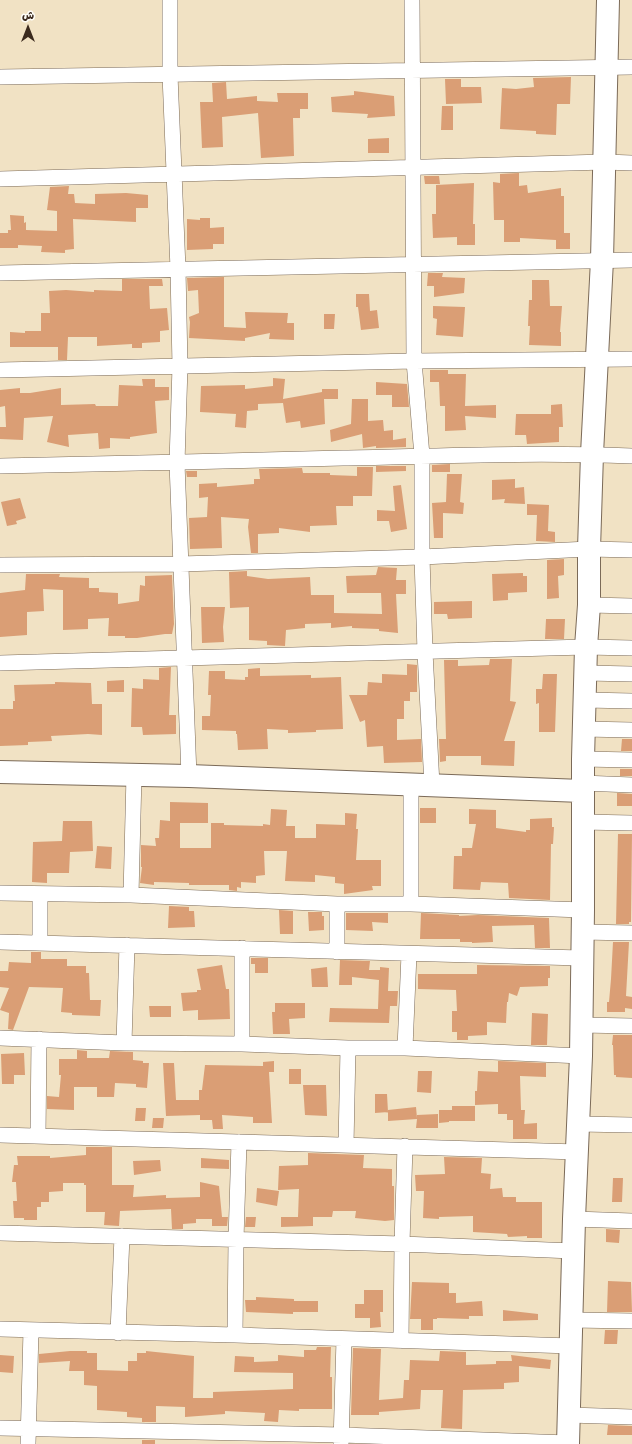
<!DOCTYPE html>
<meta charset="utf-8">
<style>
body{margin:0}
#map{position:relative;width:632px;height:1444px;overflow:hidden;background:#f1e2c4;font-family:Sriracha,"Playpen Sans Arabic",sans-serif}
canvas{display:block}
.north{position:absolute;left:8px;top:8px;width:40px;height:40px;-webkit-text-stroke:3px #fdfcf7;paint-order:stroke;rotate:0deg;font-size:11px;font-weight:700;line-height:16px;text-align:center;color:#3b2a1e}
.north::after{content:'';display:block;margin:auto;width:14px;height:18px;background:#3b2a1e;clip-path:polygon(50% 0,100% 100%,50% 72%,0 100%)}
</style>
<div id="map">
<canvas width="632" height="1444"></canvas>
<div class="north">ش</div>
</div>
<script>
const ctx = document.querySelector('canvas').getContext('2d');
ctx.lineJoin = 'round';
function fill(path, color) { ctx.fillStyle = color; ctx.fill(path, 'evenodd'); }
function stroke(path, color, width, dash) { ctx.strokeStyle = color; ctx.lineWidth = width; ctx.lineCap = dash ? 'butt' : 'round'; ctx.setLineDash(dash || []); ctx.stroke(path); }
fill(new Path2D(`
 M571 77 570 104H557L556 135 536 134V131L500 129 502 88 516 89 534 87 533 78Z
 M445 79H461V87H481L482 103 446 104Z
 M226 82 227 99 257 96V101L278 102 277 93H308V109H300V118H293L294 156 261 158 258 113 222 117 223 147 202 148 200 102H213L212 83Z
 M354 91 394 96 395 116 367 118 368 114 332 112 331 97 354 95Z
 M442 106H453V130H441Z
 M389 138V153H368V139Z
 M519 173V186L527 185 528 193 561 188V196H564V233H570V249H556V240L520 238V242H504V220H494L493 182 500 183V174Z
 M424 176H439L440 184H425Z
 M474 183 473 224H475V245H457V237L433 238 432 214H436V185Z
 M69 186 68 194H74L75 203 95 204V194L126 193 148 195V208H136V222L73 219 74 249 65 250V253L41 252 42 246 18 245V248H0V233H8V230H11L10 215 24 216V223L26 222V230L57 231V211L47 210 50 187Z
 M200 218H210V228L224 227V244H213V249L187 250V219L200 220Z
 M428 273H443L442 277 465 278 464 293 434 297V286H427Z
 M224 277V327L246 328 245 312 288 313 287 323H294V340L269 339 270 333 245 338V341L189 338 190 322 189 317 199 313 198 290 188 291 187 278Z
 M122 279H162L163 286H149L150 309 167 308 169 330 160 331V342L142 343V348H132V344L97 346V337H68L67 360H58V347H10V332L25 333V331H41V313H50L49 291 66 290 94 292V290L122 291Z
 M532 280H549L550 306H562L560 332H561V346L529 345 530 326H528L529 300H532Z
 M356 294H369L370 311 377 310 379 328 361 330 358 307H356Z
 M433 306 465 307 463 337 436 335 437 319 433 318Z
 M324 314H335L334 329H324Z
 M430 370H448V374H466L465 406 496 405V418L465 416 466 430 445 431V406H440L439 382H430Z
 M273 378 285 379 283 399 322 392V389H338V399H324L325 424 301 428 300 421 286 423 283 403 258 404V410L247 411 246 428 235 427 236 414 200 412 201 386 245 385V389L273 386Z
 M142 379H155V387H169V400L155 401 157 433 130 437V439L110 438V448L99 449 98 433 68 435 69 447 47 442 53 416 24 418 23 440 0 439V427H6L5 406 0 407V390L20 388V393H30L61 388V405L95 404 96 406H118L119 385 143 386Z
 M376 382 407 384 409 407H392V395H376Z
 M352 399H368V421L383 420 384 431 393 430V440L406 438V447L376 448V446L363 448 362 434 331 442 330 430 351 424Z
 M562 404 563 427H559V442L527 444 526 435H515L516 414H551V405Z
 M450 464V472H432V465Z
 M376 466H406V471L376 472Z
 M357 467H373L372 496H353V506H336L337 525 310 526V532L279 528V533L258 534V553H251L248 527 249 519 221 517 222 548 190 549 189 518 207 517 208 497 199 498V484L217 483V487L254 484V479H260L259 469 302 468 303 473H330V475L357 476Z
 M186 471H197V477H187Z
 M447 474H462L460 502 464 503 463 514 443 513V538H434L432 503 446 502Z
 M515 479V488L524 487 525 504 504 503 505 499 492 500V480Z
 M401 485 407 529 391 532 389 521H377V510L395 511 393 486Z
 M20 498 26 518 16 521 17 524 7 526 1 502Z
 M527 504 549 505 548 531 555 532V542L536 541 537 515H527Z
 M564 559V575L558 576 559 598 547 599V560Z
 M378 567 397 568 396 580H406V594H396L398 633 379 631V629L352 628V626L331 628V623L305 624V628L286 630 285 646 267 645V641L249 640V607L230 608 229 572 247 571V576L268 579 310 577 311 595H334V613L382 614 381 593H347L346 576 376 575Z
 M523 573V576H527V592L508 593V600L493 601 492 574Z
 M26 574H60L59 577 89 578V588H99V592L118 593V604L139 601 140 585 145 586V576L172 575 174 624 172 634H165L137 638H125V636H108L109 618 88 619V629L63 630V590L43 589 44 611 27 612V635L0 637V593L25 590Z
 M472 601V618L448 619 447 614H434V602Z
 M201 607H225L223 627 224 642 202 643Z
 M546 619H565L564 639H545Z
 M490 659H512L510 701 516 702 504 741H515L514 766 481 765V756H446V761L440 762 439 739H446L444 660H458V666L489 665Z
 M407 664 417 665V692H410V701H404V719H397V740L421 739 422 762 384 763 383 746 367 747 365 720 360 722 349 695H367L368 682 382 683V674L407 675Z
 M171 667 169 715H176V734L143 735 142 727H131L132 688 143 689V679L159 680V668Z
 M260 668V676L311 675V678L341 677 343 729 316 730V732L288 733V730L267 729 268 749 238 750 237 734H236V731L202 730V716H210L211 695H208L209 671H225V679L245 680V677H248V669Z
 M543 674H557L555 732H539V703L536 704V689H542Z
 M124 680V692H107V681Z
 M55 682 91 683 92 704H102V735L88 734 51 736 52 741 28 742V745L0 746V709H13V701H15L14 685 55 684Z
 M622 739H632V751H621Z
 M620 769H632V776H620Z
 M617 793 632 794V806H617Z
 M170 802 208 803V823H180V848H211V823H224V825L263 826V824L270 825 271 809 287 810 286 826H295V838H316V824L345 825V813L357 814 356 829H358L356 860H381V886H372L373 890 344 894V884L335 883V877L315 875V882L285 881 287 851H264L265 875 256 876V883L241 882V888L237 887V891L229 890V885H189V883L154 882V885L140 883 142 867H141V845L156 846 155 838H159L160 820 170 821Z
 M420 808H436V823H420Z
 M469 809 496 810V828L526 832V830H530V819L552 818V827H554L553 844H551L550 900 509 898 508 883 481 882 480 890 453 889 454 856H462V848H472L476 824H469Z
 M63 821H92L93 851 70 852 69 873H47V883L32 882 33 842 62 841Z
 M618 834H632L631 922H629V924H616Z
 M97 846 112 847 111 869 95 868Z
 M169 906 189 907V911H194L195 927 168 928Z
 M279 910 293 911V934H280Z
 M308 912H322V916H324V930L309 931Z
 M346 913H388V923L372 922 373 931 346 930Z
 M421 913 459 915V916L478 915 549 918 550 948H535L534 925 492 926 493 942 472 943V942H460V939H420Z
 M613 942H629L626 996 632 997V1009L625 1008V1012H607V1002H609L611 979Z
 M31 952H41V959H67V966H86V973H89L90 1000H101L100 1016 72 1015V1013L61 1012 63 988 29 987 13 1030 8 1029 9 1013 0 1010 9 988 0 987V971H8L9 962 31 963Z
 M251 958H268V973H255V964H251Z
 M340 960 370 961 369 970H380V967L389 968 388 991H398L397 1006H390L389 1023 329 1022 330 1008 378 1009 379 980 352 977V985H339Z
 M222 965 226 989H229L230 1019 198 1020V1010L183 1011 181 993 197 992V990H201L197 969Z
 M477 965 550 966V978H548V986L520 987 517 996 509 993 508 1002H507L506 1023 487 1022V1035L468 1036V1040H457V1032H452V1011H457L456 990 418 989V974H477Z
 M327 967 328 987H312L311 969Z
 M275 1003H305V1018L289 1019 290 1034H273L272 1012H275Z
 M149 1006H171V1017H150Z
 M532 1013 548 1014 547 1045H531Z
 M613 1035H632V1078L616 1077V1075H614L613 1045H612Z
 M77 1050 87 1051V1058H109L110 1051 133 1052V1060L143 1061V1063H149L147 1088 136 1087V1084L115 1083 114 1097H97V1087H74V1110L47 1109V1096L59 1097 61 1075H59V1059H77Z
 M24 1053 25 1075H14V1084H2L1 1054Z
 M274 1061V1072H269L272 1123H253V1117L222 1115 223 1129H213L212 1120H200V1115L166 1116 163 1063H174L176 1100H199V1090H202L205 1065 263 1066V1062Z
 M498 1061 546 1063V1077L520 1076 521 1110H525L524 1124 537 1123V1139H513V1120H507V1114H498V1104L475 1105V1091H477L478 1071 498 1072Z
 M289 1069H301V1084H289Z
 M418 1071H432L431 1093 417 1092Z
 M303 1085H326L327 1116 305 1115Z
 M375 1094H387L388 1112 375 1113Z
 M452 1106H475V1121H449V1122L439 1123V1110H452Z
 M416 1107 417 1118V1115L438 1114V1128H416L417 1119 388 1121V1110Z
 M136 1108H146L145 1121H135Z
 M153 1118H164L163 1128H152Z
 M86 1147H112V1185H134L133 1197 166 1195V1198L200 1197V1182L219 1186 222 1217H228L227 1226H212V1219H196V1223L183 1224V1229H172L171 1209 120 1211 119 1226 104 1225 105 1212H86V1185H84V1183H63V1191L49 1192V1202H41V1207H37V1220H24V1218H14L13 1201H17L16 1182H12L14 1165H18L17 1156H50V1158L86 1155Z
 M308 1153 364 1155 363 1168 392 1169V1186H394V1220L385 1221 355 1218 356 1211H333L332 1217H313V1226L281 1227V1217H298L299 1189 278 1190 279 1166 308 1165Z
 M444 1157 482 1158 481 1173 491 1174 490 1189 502 1188 503 1197H516V1202H542V1238H527V1236L508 1237 507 1234 473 1232V1216L439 1217V1219L423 1218 424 1191H416L415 1175 445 1174Z
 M201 1158 229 1160V1169L201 1168Z
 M160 1160 161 1171 134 1175 133 1161Z
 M613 1178H623L622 1202H612Z
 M257 1188 279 1191 277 1206 256 1202Z
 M246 1217H256L255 1227H245Z
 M606 1229 620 1230 619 1243 606 1242Z
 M608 1281 631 1282 632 1312H607Z
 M412 1282 449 1283V1293H456V1303L482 1301 483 1316H469V1319L437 1318V1319H433V1330H421V1319H410Z
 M364 1290H383V1312H380L381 1327 370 1328V1318H355V1304H364Z
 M256 1297 294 1299V1301H318V1312H293V1314L246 1312 245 1300H256Z
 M503 1310 538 1314V1320L503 1321Z
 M605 1330H618L617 1344H604Z
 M317 1347H331L330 1377H332V1409H299V1411L279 1410 278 1422 264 1421 265 1413 225 1411V1414L185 1417V1407L156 1406V1422H142V1418L127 1417V1412L97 1410V1386L84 1385V1371H69L70 1361 39 1363V1354L70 1351H87V1353H97V1370L128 1371V1361H137V1353H146V1351L194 1356 193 1398H213V1392L293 1389V1373L234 1372 235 1356 254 1357V1362L278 1361V1355L304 1357V1350H316Z
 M353 1348 381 1349 379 1400 403 1398 404 1380H409L410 1360 439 1361 440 1351 466 1352V1365L496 1364V1361H512L511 1355 551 1360 550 1369 519 1366V1382L504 1383V1389L463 1390 462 1429 441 1428 443 1390H421L420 1409 379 1412V1415H351Z
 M0 1355 14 1356 13 1373 0 1372Z
 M608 1425 632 1426V1435H607Z
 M142 1440H155V1444H142Z`), '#da9e75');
const street = new Path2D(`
 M170 0V75L178 269 180 366 177 463 189 776
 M412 0 414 361 422 456V557L425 652 432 785
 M0 77 632 67
 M0 179 605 162 632 163
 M0 273 632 260
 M0 370 414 361 632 359
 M0 466C114 464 229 461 343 458 439 456 536 452 632 456
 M0 565 180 564 422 557 589 549 632 550
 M589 605 632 606
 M0 663 586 647 632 648
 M586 673 632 674
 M585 700 632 701
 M583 729 632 730
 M583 759 632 760
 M582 783 632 785
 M582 822 632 823
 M0 893 131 895 337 904H411L583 910
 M40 894V942
 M131 895 134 775
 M337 904V952
 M411 904V785
 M582 932 632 933
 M0 942 581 958
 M242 948V1044
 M581 1025 632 1026
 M0 1038 124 1043 242 1044 348 1048H405L581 1056
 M124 1043 127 945
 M405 1048 409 954
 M579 1124 632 1125
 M0 1135 578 1152
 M38 1136 39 1039
 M346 1145 348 1048
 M574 1219 632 1221
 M0 1233 402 1244 573 1251
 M572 1320 632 1321
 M0 1329 235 1335 571 1346
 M118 1333 122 1236
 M235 1335 236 1240 239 1142
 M401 1341 402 1244 405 1146
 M569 1415 632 1417
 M0 1428 342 1435 568 1443
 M28 1444 31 1330
 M341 1444 344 1339`);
const secondary = new Path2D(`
 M0 772 189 776 582 791
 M568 1444 574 1219 581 1056 583 910V759L586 647 589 605V549L592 454 602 260 608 0`);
stroke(street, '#7b6a58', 16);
stroke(secondary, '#7b6a58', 24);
stroke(street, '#fff', 15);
stroke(secondary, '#fff', 22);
</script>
